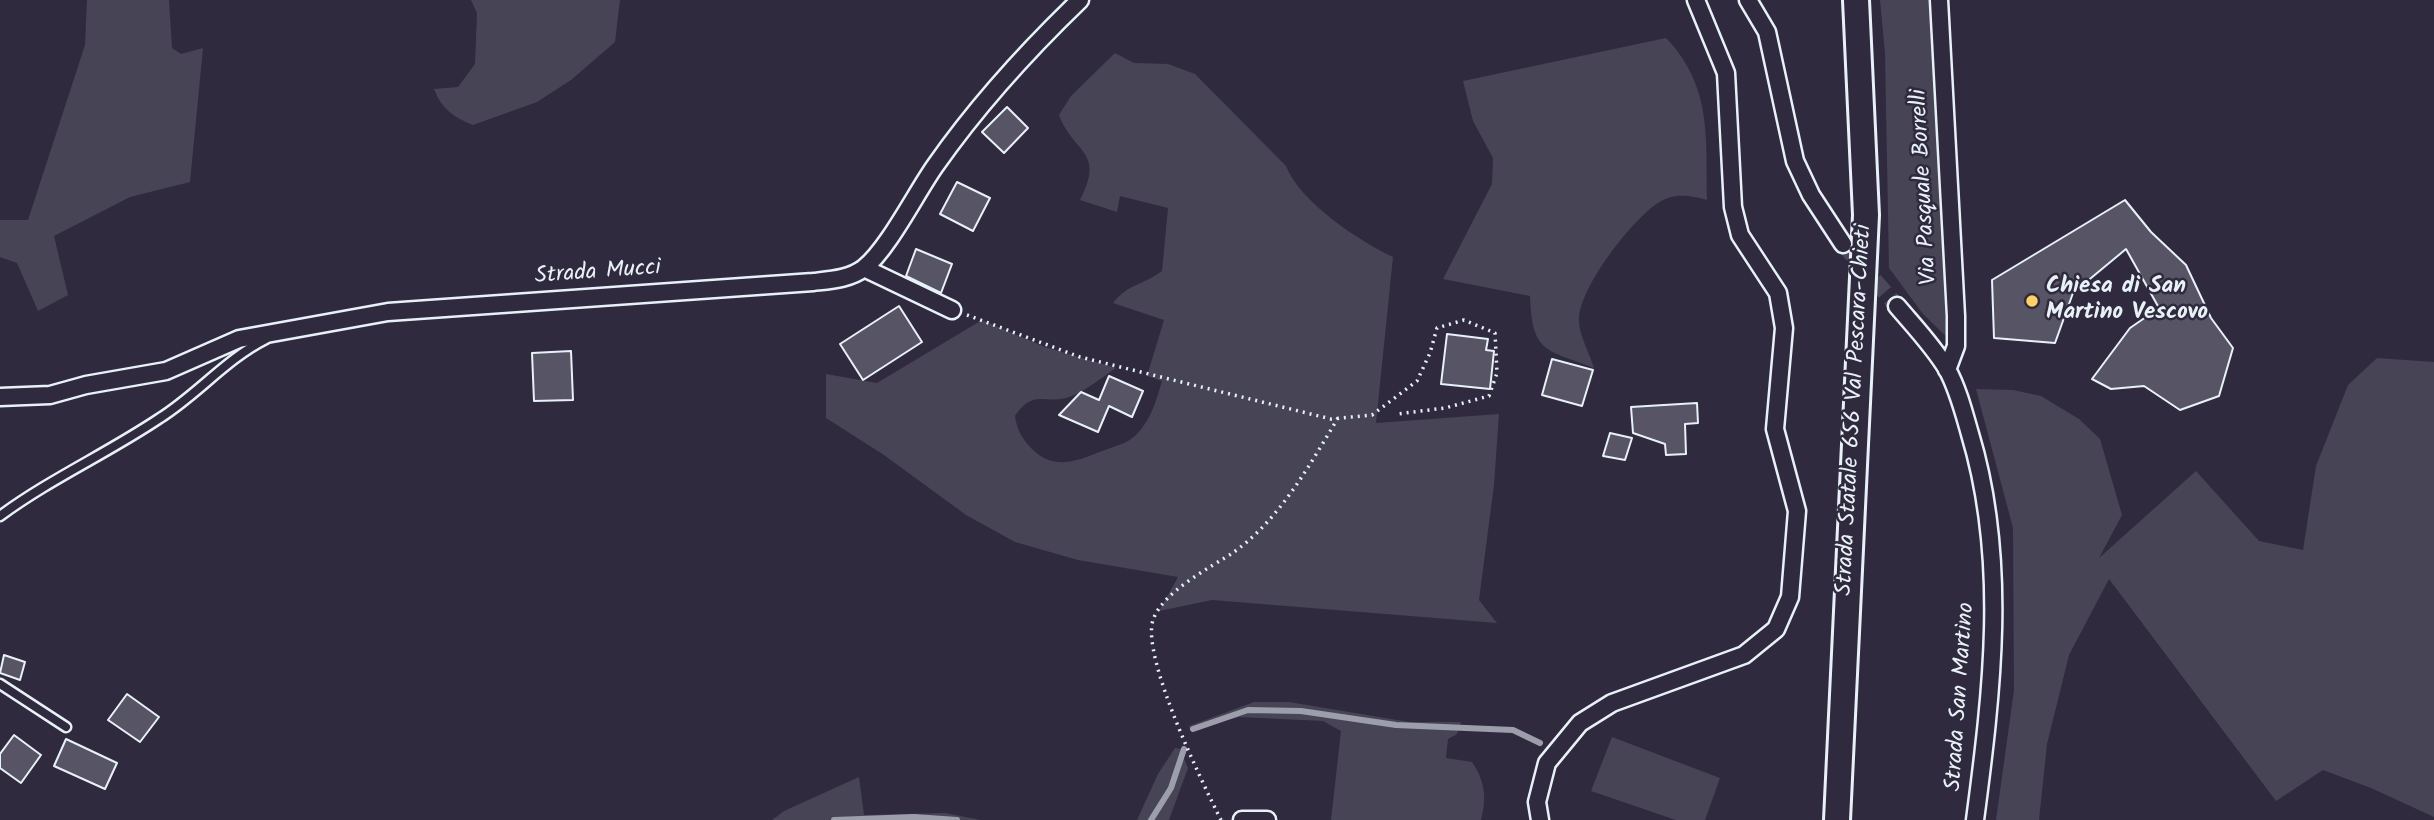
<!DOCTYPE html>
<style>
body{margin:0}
canvas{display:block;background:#2f2a3d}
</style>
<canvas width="2434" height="820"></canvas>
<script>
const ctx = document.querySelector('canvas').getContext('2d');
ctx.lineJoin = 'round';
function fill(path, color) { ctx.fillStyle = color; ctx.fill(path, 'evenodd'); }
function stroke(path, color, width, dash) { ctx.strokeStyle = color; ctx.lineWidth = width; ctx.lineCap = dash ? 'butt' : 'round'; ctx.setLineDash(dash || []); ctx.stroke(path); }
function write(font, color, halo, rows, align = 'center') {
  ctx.font = font + ' Kalam,sans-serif'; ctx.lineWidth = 5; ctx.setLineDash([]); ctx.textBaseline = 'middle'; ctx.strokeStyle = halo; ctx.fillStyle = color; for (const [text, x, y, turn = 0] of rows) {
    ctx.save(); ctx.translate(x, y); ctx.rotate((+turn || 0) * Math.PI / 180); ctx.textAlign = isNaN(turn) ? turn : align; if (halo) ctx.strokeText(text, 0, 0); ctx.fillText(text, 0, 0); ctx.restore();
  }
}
fill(new Path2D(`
 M87 0H169L172 48 181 54 203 48 190 182 130 197 54 236 68 295 38 311 17 263 0 257V220H28L85 45Z
 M471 0H620L615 42 571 80 537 102 473 125C454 118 441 108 434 89L458 87 475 64 477 13Z
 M1880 0H1937L1954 344 1923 314 1889 268 1885 53Z
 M1666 38C1712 86 1706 137 1707 200 1689 195 1672 192 1655 205 1630 223 1578 289 1579 321 1579 335 1590 354 1594 368 1546 349 1532 354 1530 296L1443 279 1492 184 1493 158 1473 121 1463 81Z
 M1115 53 1134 63 1168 64 1195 74 1286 166C1300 202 1359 241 1393 257L1376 423 1499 414 1494 485 1479 600 1497 623 1212 600 1159 611 1178 577 1078 560 1015 542 966 515 884 455 826 418V374L877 383 982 320 1045 347 1116 368C1102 377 1085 392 1069 397 1047 405 1033 388 1015 416 1017 430 1022 439 1032 449 1054 471 1077 461 1102 451 1115 446 1127 444 1136 435 1151 420 1156 401 1162 381L1147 376 1164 320 1113 303C1129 283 1142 286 1162 271L1168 208 1120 196 1117 212 1080 200C1106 151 1073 153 1059 115L1071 96Z
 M2377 358 2434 362V817L2371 788 2323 770 2276 801 2109 579 2069 655 2047 744 2039 820H1996L2014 690 2013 528 1976 389 2013 390 2041 396 2079 419 2100 439 2122 515 2099 558 2196 471 2259 541 2303 550 2316 466 2348 385Z
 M1254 702H1289L1409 722H1461L1457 734 1448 739 1446 758 1472 762C1485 781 1487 798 1481 820H1331L1341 731 1323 721 1239 717 1190 730 1189 726Z
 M1612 737 1720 778 1705 820H1676L1591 791Z
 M1175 748 1180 749 1188 768 1169 820H1137L1158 774Z
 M859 777 864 815 945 813 981 820H772L784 811Z`), '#464455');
stroke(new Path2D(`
 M1193 729 1248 710 1301 711 1396 725 1513 730 1540 743
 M834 820 914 817 957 820
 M1151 820 1171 788 1184 749`), '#9c9fab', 6);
const building = new Path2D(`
 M1007 107 1028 128 1004 153 982 132Z
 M957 182 990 198 973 231 940 214Z
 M2125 200 2151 232 2186 265 2211 318 2233 348 2219 396 2180 410 2144 386 2111 389 2092 379 2130 328 2159 308 2126 249 2073 293 2055 343 1994 338 1992 280Z
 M916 249 952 264 941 293 906 276Z
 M899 306 922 342 863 380 840 344Z
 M1447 334 1488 339 1486 350 1494 351 1490 389 1441 384Z
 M571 351 573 400 534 401 532 353Z
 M1552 359 1593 370 1582 406 1542 395Z
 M1109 376 1143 391 1132 417 1109 406 1098 432 1059 415 1081 392 1099 400Z
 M1697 403 1698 423 1685 424 1686 454 1666 455 1665 444 1633 433 1631 407Z
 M1610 433 1632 438 1625 460 1603 456Z
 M4 655 25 662 20 680 0 673Z
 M127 694 159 717 140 742 108 720Z
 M14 735 41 755 21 783 0 768V754Z
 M66 739 117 763 105 789 54 766Z`);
fill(building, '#575565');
stroke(building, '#e8f1f8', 2);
stroke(new Path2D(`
 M1843 244 1897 306`), '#4b4859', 16, [16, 8]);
const service = new Path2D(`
 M0 516C50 479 108 453 160 418 198 394 226 359 266 339
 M0 684 66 727`);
const minor = new Path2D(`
 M1748 0 1767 32 1795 161 1811 195 1843 244
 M1939 0 1956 316V346L1947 370
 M864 268 952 310
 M1897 306C1914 326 1934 347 1947 369 1958 389 1964 413 1970 434 2008 560 1992 692 1975 820
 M0 397 50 395 86 385 166 371 239 339 388 312 813 282C830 280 850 279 864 268 888 249 916 193 935 166 977 106 1027 51 1080 0
 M1242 820H1267
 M1540 820 1537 802 1547 763 1580 723 1612 703 1744 655 1776 629 1790 597 1797 511 1775 429 1784 328 1778 293 1740 235 1733 207 1726 73 1696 0`);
const trunk = new Path2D(`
 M1837 820 1866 215 1856 0`);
stroke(service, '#e8f1f8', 13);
stroke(minor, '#e8f1f8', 21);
stroke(trunk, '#e8f1f8', 30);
stroke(new Path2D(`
 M967 315 1080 357 1331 419 1372 415 1417 381 1430 353 1437 328 1464 320 1495 333 1497 373 1489 396 1445 408 1397 414
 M1221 820C1203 784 1141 657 1153 620 1163 591 1210 568 1234 552 1280 519 1309 466 1338 418`), '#e8f1f8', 3.5, [2, 5]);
stroke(service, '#2f2a3d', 8);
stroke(minor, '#2f2a3d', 16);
stroke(trunk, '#2f2a3d', 24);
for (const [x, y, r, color] of [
 [2032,301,7,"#ffd166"]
]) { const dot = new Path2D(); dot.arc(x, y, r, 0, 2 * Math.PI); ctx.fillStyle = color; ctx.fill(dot); stroke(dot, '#2f2a3d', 2.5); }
write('23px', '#e8f1f8', '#2f2a3d', [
 ["Via Pasquale Borrelli",1926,187,-93],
 ["Strada Mucci",598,274,-4],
 ["Strada Statale 656 Val Pescara-Chieti",1856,410,-87],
 ["Strada San Martino",1962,697,-86]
]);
write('bold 23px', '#e8f1f8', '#2f2a3d', [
 ["Chiesa di San",2046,288],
 ["Martino Vescovo",2046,314]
], 'left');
</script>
